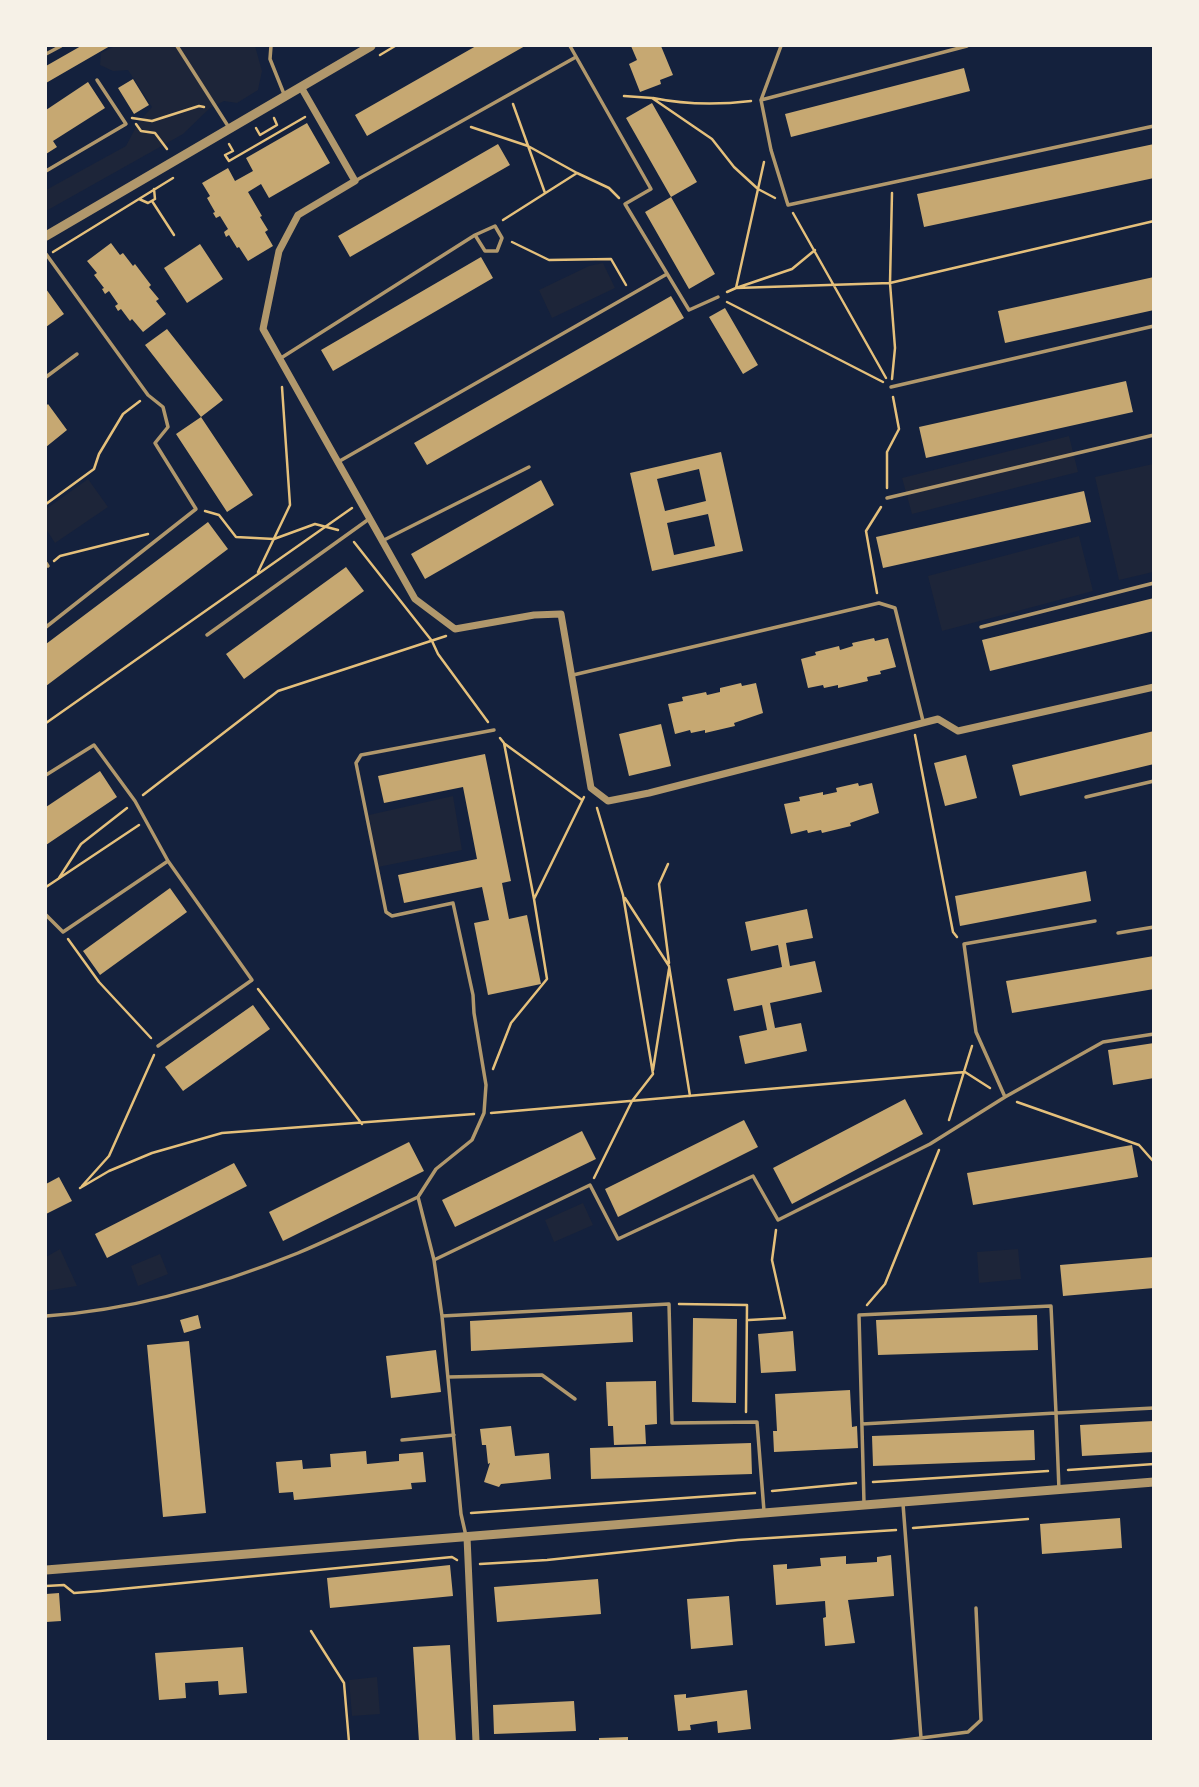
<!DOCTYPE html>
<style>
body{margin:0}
#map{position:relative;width:1199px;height:1787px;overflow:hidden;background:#14213d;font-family:"DejaVu Sans",sans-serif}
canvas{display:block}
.frame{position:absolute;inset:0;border:47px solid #f6f1e7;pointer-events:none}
</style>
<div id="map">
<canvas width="1199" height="1787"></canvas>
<div class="frame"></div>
</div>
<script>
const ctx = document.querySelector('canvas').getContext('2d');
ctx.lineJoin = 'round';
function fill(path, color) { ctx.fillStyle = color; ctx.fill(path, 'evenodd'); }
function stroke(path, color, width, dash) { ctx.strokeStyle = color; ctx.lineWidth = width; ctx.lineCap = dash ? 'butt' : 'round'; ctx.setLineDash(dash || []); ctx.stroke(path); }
fill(new Path2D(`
 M115 46H255L262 71 258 90 237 103 224 101 210 108 183 134 46 211V190L126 146 138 123 152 107 128 70 113 71 100 65 101 53Z
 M603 263 615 288 552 318 539 290 589 266Z
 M1069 436 1078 472 912 514 902 478Z
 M1153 464V572L1119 580 1095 477Z
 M88 479 108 507 55 543 46 529V509Z
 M1079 536 1093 591 942 631 928 576Z
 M453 796 462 850 378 867 369 815Z
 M583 1203 593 1225 554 1242 545 1220Z
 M60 1249 77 1286 46 1291V1257Z
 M1018 1249 1021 1279 979 1283 977 1252Z
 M160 1254 168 1274 138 1286 131 1266Z
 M377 1677 380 1714 352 1716 349 1680Z`), '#1d2539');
fill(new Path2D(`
 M81 46H110L46 83V66Z
 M476 46H525L367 136 355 115Z
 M631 46H661L673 75 660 80 661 84 640 92 629 64 637 60Z
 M964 68 970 91 791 137 785 114Z
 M133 79 149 105 134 114 118 88Z
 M88 82 105 108 53 141 57 147 46 154V110Z
 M652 103 697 182 671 197 626 118Z
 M307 123 330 163 269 198 261 184 248 192 262 216 260 217 268 230 265 232 273 246 248 261 239 247 237 248 229 235 226 237 224 232 228 229 220 216 216 218 213 213 215 212 207 198 210 196 202 183 228 168 235 181 253 171 246 158Z
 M498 144 510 165 350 257 338 236Z
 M1154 144V178L924 227 917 194Z
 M671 197 715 274 689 289 645 212Z
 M111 243 120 255 123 253 133 266 135 264 151 285 149 287 159 299 156 301 166 314 143 332 132 319 130 321 121 309 118 311 115 306 118 304 109 291 105 294 102 289 104 288 94 275 97 273 87 261Z
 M200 244 223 279 187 303 164 268Z
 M481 257 493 278 333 371 321 350Z
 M1154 277V310L1005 343 998 311Z
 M46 289 64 314 46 327Z
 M671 296 684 318 427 465 414 443Z
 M725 308 758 365 743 374 709 317Z
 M167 329 223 400 201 417 145 345Z
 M1126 381 1133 412 926 458 919 427Z
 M48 404 67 430 46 447V406Z
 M201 417 253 495 227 512 176 434Z
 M721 452 743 551 652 571 630 473ZM699 469 706 501 665 511 657 479ZM708 514 715 546 674 555 667 523Z
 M541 480 554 505 425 579 411 554Z
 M1084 491 1091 522 883 568 876 537Z
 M208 522 228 549 46 686V644Z
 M346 567 364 591 244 679 226 654Z
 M1154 598V631L990 671 982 640Z
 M874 638 875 641 888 638 896 667 880 671 881 674 867 677 868 681 838 688V685L824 688 823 685 808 688 801 659 816 655 815 652 839 646 840 650 853 646 852 643Z
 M741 683 742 686 756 683 763 713 734 723 735 726 705 733V730L691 733 690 730 675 734 668 704 683 701 682 697 706 692 707 695 720 692V688Z
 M661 724 671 766 629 776 619 734Z
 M1154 731V764L1020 796 1012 765Z
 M485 754 511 881 502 883 509 919 527 915 541 984 488 995 474 923 489 920 482 887 404 903 398 875 477 859 463 787 384 803 378 776Z
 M966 755 977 798 945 806 934 763Z
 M100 771 117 797 46 845V807Z
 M858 783 859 786 872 783 879 813 850 823 851 826 822 833 821 830 808 833 807 830 791 834 784 804 800 801 799 797 823 792V795L837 792 836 788Z
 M1086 871 1091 901 960 926 955 896Z
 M170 888 187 912 100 975 83 951Z
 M807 909 813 938 786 943 790 966 815 961 822 992 770 1003 775 1028 801 1023 807 1051 745 1064 739 1036 767 1030 762 1005 734 1011 727 979 782 967 778 945 751 951 745 922Z
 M1154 956V989L1012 1013 1006 981Z
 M253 1005 270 1029 183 1091 165 1067Z
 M1154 1043V1078L1113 1085 1108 1050Z
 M905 1099 923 1134 792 1204 773 1168Z
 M744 1120 758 1147 618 1217 605 1189Z
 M582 1131 596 1159 455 1227 442 1200Z
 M409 1142 424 1171 283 1241 269 1212Z
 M1132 1145 1138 1177 973 1205 967 1173Z
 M234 1163 247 1186 107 1258 95 1234Z
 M59 1177 72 1201 46 1214V1184Z
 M1154 1257V1288L1063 1296 1060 1265Z
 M632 1312 633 1342 471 1351 470 1321Z
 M198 1315 201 1328 184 1333 180 1320Z
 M1037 1315 1038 1350 878 1355 876 1320Z
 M693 1318 737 1319 736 1403 692 1402Z
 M793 1331 796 1371 761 1373 758 1334Z
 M189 1341 206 1513 163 1517 147 1345Z
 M436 1350 441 1392 391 1398 386 1356Z
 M656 1381 657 1424 645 1425 646 1444 614 1445 613 1426H608L606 1382Z
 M850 1390 852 1427 857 1426 858 1448 774 1452 773 1431H777L775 1394Z
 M1154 1421V1452L1082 1456 1080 1425Z
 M511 1426 515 1456 549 1453 551 1479 501 1484 499 1487 484 1482 490 1463 488 1464 486 1445H482L480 1429Z
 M1034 1430 1035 1460 873 1466 872 1436Z
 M751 1443 752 1474 591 1479 590 1448Z
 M366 1451 367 1464 399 1461V1454L423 1452 426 1482 411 1483 412 1489 294 1500 293 1492 279 1493 276 1462 302 1460 303 1469 331 1467 330 1454Z
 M1120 1518 1122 1548 1042 1554 1040 1524Z
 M891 1555 894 1596 848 1600 855 1643 825 1646 823 1618 826 1617 825 1601 776 1605 773 1565 787 1564V1569L821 1566 820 1558 846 1556V1564L877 1562V1557Z
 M450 1565 453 1596 330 1608 327 1578Z
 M598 1579 601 1614 497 1622 494 1587Z
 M59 1593 61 1621 46 1622V1594Z
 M729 1596 733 1645 691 1649 687 1599Z
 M450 1645 456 1742H419L413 1647Z
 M243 1647 247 1693 219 1695 218 1681 185 1683 186 1698 159 1700 155 1653Z
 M747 1690 751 1729 718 1733 717 1721 690 1725 691 1730 678 1731 674 1695 686 1694V1698Z
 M574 1701 576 1731 494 1734 493 1705Z
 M628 1737V1742H599V1738Z`), '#c6a872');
stroke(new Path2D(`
 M380 55 395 46
 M624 96 652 98 712 139 734 167 758 189 775 198
 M653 98C687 105 717 105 751 101
 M513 104 545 193
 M132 118 152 121 199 106 204 107
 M136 124 141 131 155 133 167 149
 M471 127 528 146 577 173
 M256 128 260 135 277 125 274 118
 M225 155 229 161 305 117
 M225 155 233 151 229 144
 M764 162 736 288 792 269 815 250
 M139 199 148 203 155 199 154 189
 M152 201 174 235
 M793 213 886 378
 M503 220 577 173 609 188 619 198
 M512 242 549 260 611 259 626 285
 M53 252 173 178
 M727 292 736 288 890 283 1154 221
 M727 302 883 382
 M892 379 895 348 890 283 892 193
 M887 488V452L899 429 893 397
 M46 504 94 469 99 454 123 414 140 401
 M205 511 219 515 236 537 274 539 315 524 338 530
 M354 542 432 641 438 654 488 722
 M54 561 60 556 148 534
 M258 572 290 505 282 387
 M877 593 866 531 881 507
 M46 723 352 508
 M915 735 953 932 957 937
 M500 738 504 743 534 899
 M505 744 582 800
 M143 795 278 691 446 636
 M668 864 659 884 669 963
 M59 878 81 844 127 808
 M46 887 139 825
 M625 898 669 966 690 1096
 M68 939 99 982 151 1038
 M258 989 362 1124
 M493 1069 511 1023 547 979 534 899 584 797
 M653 1070 669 969
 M1017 1102 1139 1145 1154 1162
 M491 1113 965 1072 990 1088
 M949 1120 972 1046
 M594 1178 632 1101 653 1074 623 895 597 808
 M82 1186 109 1156 154 1055
 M80 1188 109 1171 152 1153 222 1133 474 1114
 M679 1304 747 1305 746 1412
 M867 1305 885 1284 939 1150
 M749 1320 785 1318 772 1260 776 1230
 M1068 1470 1154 1464
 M873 1482 1048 1471
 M772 1491 856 1483
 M471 1513 755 1493
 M913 1528 1028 1519
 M480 1564 547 1560 738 1540 896 1530
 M46 1586 64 1585 74 1593 100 1591 452 1557 457 1560
 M311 1631 344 1683 349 1742`), '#e5c07b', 2.5);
stroke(new Path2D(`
 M177 46 228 126
 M271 46 270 59 284 94
 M570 46 651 189 625 204 689 310 718 297
 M781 46 761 100 967 46
 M46 54 61 46
 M761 100 771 150 788 205 1154 126
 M46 171 126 124 97 80
 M355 181 576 57
 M46 254 148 395 163 407 168 427 155 443 196 509 46 627
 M281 358 475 235 495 226 502 238 497 251H485L475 235
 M46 377 77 354
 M891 387 1154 326
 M338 462 667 274
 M887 498 1154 435
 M384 540 529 467
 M46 563 48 566
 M981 627 1154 583
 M207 635 369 519
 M573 675 879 603 895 608 923 721
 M46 775 94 745 135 801 168 861 63 932 46 915
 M1086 797 1154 781
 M1118 933 1154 927
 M158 1046 252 980 168 861
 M1005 1097 976 1032 964 944 1095 921
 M418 1197 436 1169 472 1140 484 1113 486 1085 474 1013 473 995 453 903 392 916 386 912 356 763 361 755 494 730
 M434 1260 442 1316 461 1514 466 1536
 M46 1316C132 1310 217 1286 298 1253 338 1236 378 1216 418 1197L434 1260 590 1185 618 1239 753 1176 778 1220 930 1144 1005 1097 1103 1042 1154 1034
 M442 1316 669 1304 672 1423 757 1422 764 1511
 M448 1377 542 1375 575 1399
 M862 1424 1056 1413 1059 1490
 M402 1440 454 1435
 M864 1503 859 1315 1051 1306 1056 1413 1154 1408
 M921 1738 968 1732 981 1720 976 1608
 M889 1742 921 1738 903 1504`), '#b1986c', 3.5);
stroke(new Path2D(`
 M301 87 355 181 298 215 279 251 263 329 415 599 455 629 534 615 561 614 591 788 608 801 649 793 938 719 958 731 1154 687
 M467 1537 476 1742`), '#b1986c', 7);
stroke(new Path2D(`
 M46 236 371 46
 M46 1570 1154 1482`), '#b1986c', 9);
</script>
